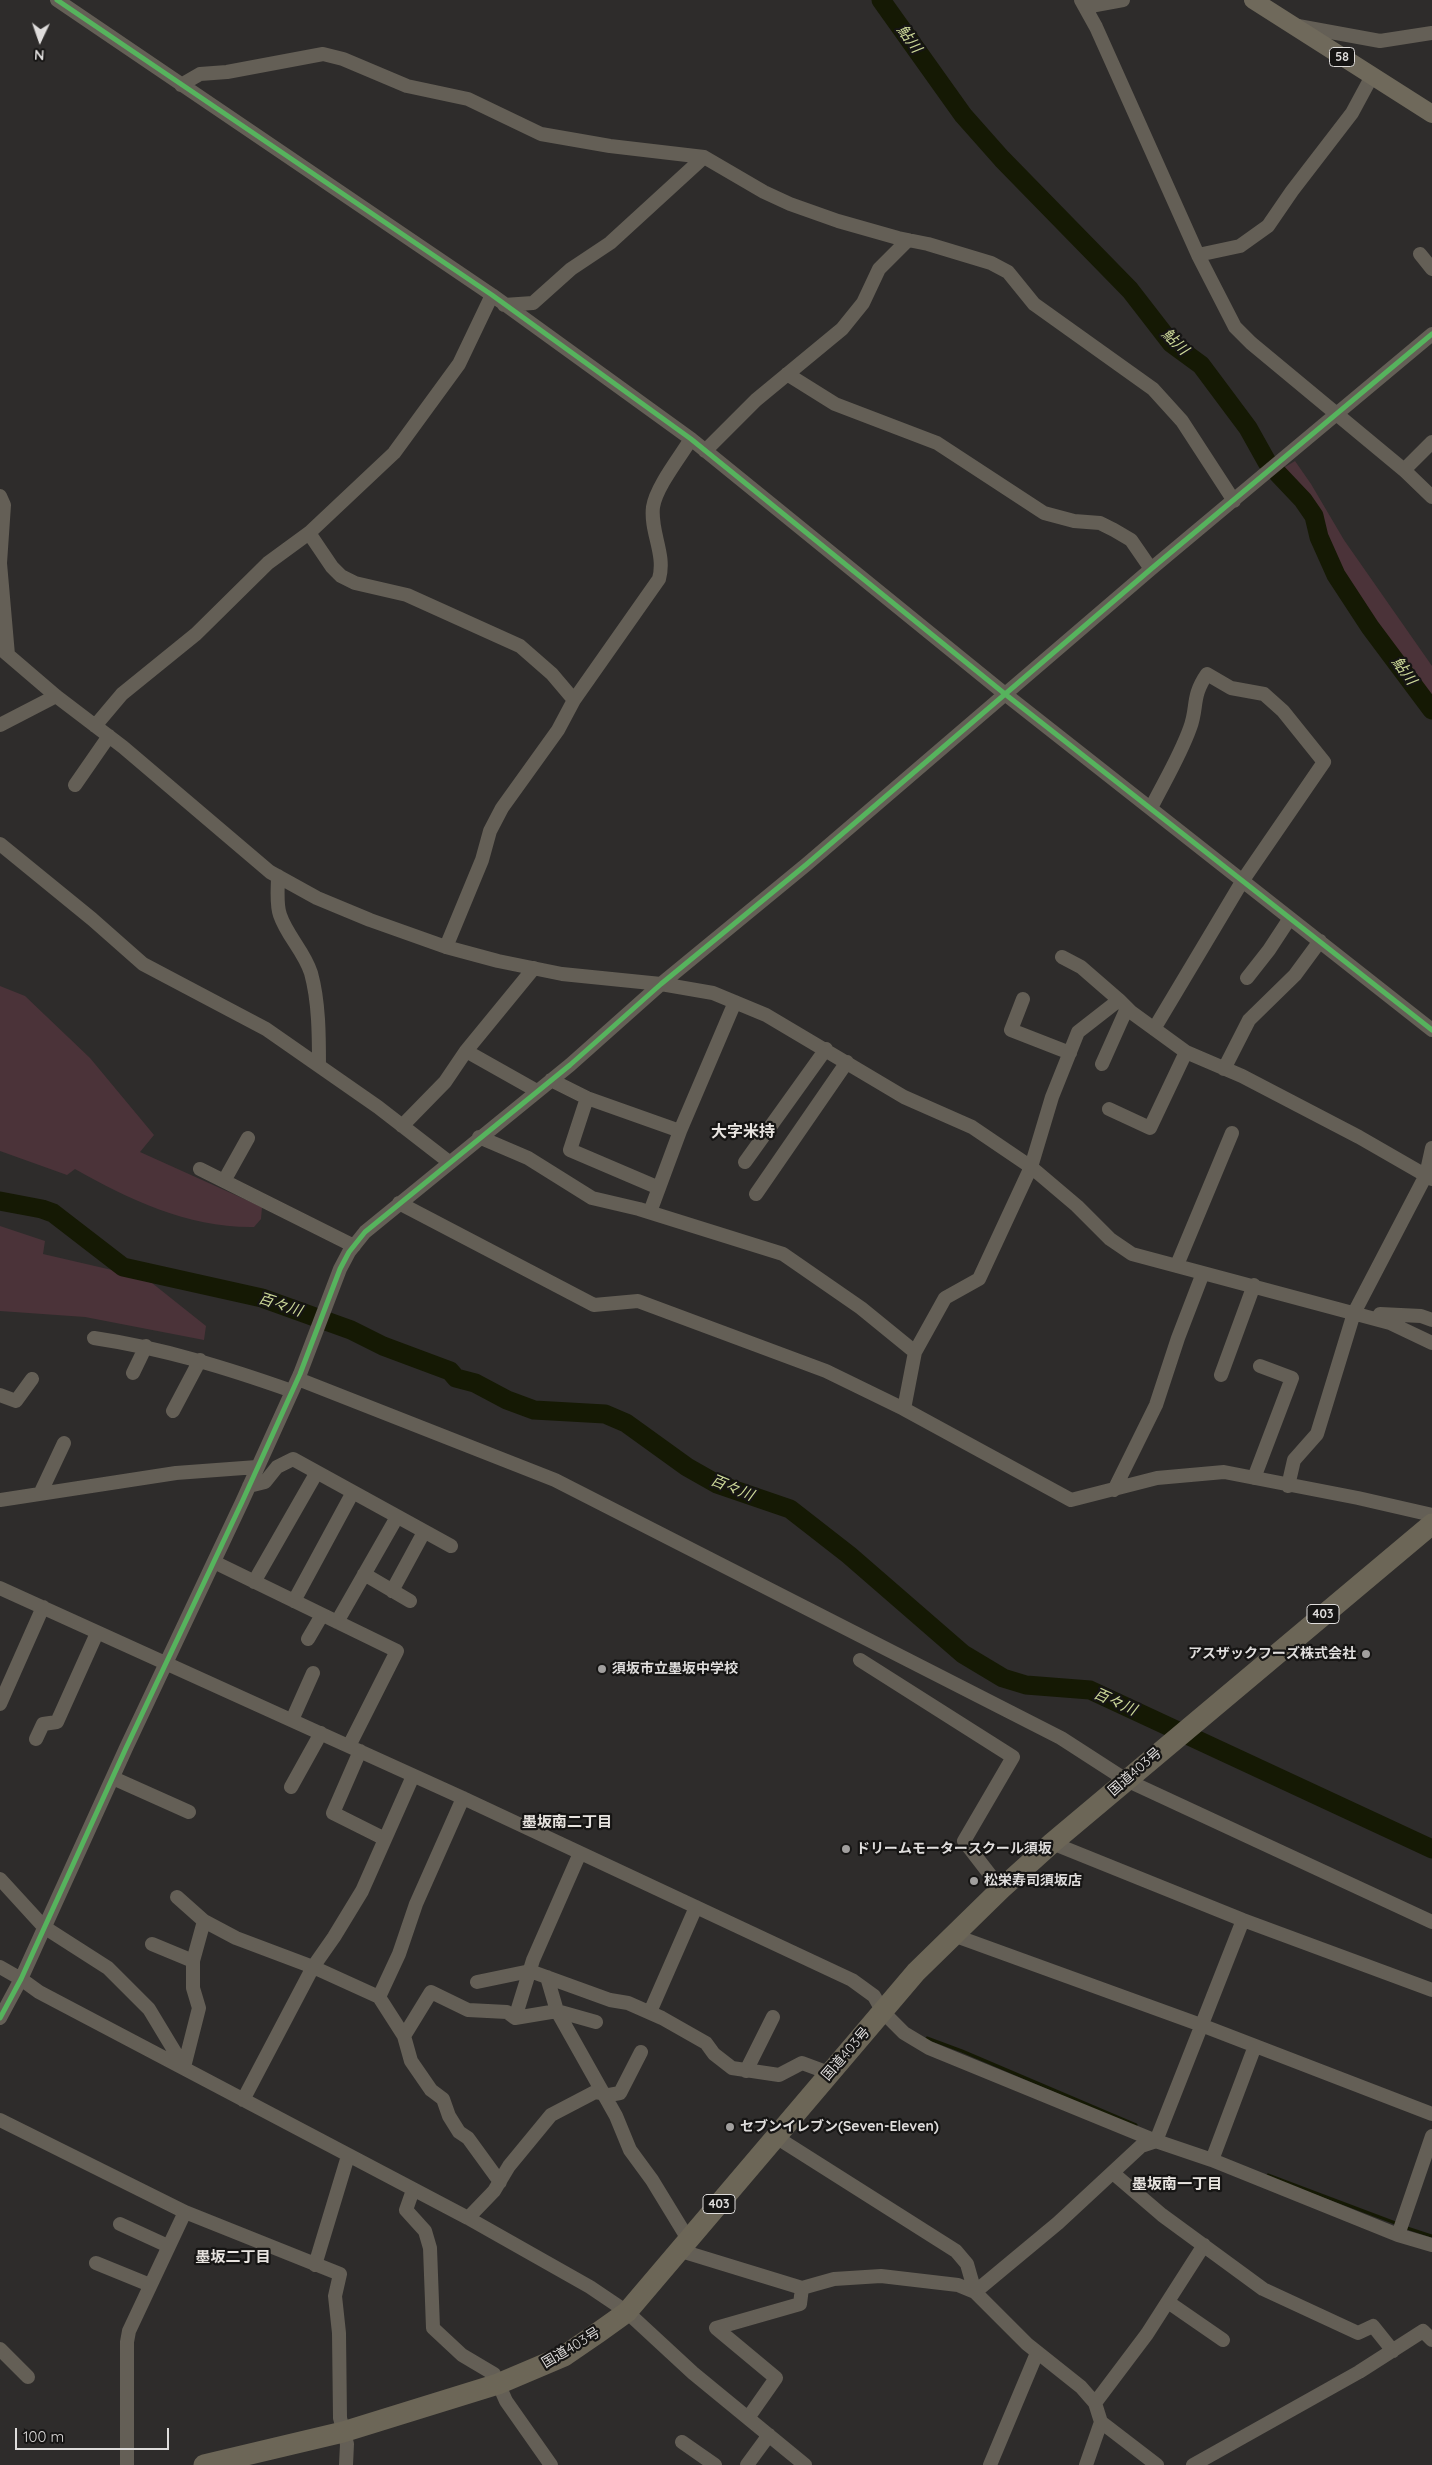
<!DOCTYPE html>
<meta charset="utf-8">
<style>
body{margin:0}
#map{position:relative;width:1432px;height:2465px;overflow:hidden;background:#2e2c2b;font-family:Quicksand,sans-serif}
canvas{display:block}
.north{position:absolute;left:15px;top:15px;width:50px;height:50px;-webkit-text-stroke:4px #161514;paint-order:stroke;rotate:183deg;font-size:14px;font-weight:700;line-height:20px;text-align:center;color:#dfdddc}
.north::after{content:'';display:block;margin:auto;width:18px;height:22px;background:#dfdddc;clip-path:polygon(50% 0,100% 100%,50% 72%,0 100%)}
.scale{position:absolute;left:15px;top:2428px;width:154px;height:22px;box-sizing:border-box;border:2px solid #dfdddc;border-top:0;padding-left:6px;font-size:15px;line-height:18px;white-space:nowrap;color:#dfdddc;-webkit-text-stroke:4px #161514;paint-order:stroke}
</style>
<div id="map">
<canvas width="1432" height="2465"></canvas>
<div class="north">N</div>
<div class="scale">100 m</div>
</div>
<script>
const ctx = document.querySelector('canvas').getContext('2d');
ctx.lineJoin = 'round';
function fill(path, color) { ctx.fillStyle = color; ctx.fill(path, 'evenodd'); }
function stroke(path, color, width, dash) { ctx.strokeStyle = color; ctx.lineWidth = width; ctx.lineCap = dash ? 'butt' : 'round'; ctx.setLineDash(dash || []); ctx.stroke(path); }
function write(font, color, halo, rows, align = 'center') {
  ctx.font = font + ' Quicksand,"Noto Sans JP",sans-serif'; ctx.lineWidth = 4.5; ctx.setLineDash([]); ctx.textBaseline = 'middle'; ctx.strokeStyle = halo; ctx.fillStyle = color; for (const [text, x, y, turn = 0] of rows) {
    ctx.save(); ctx.translate(x, y); ctx.rotate((+turn || 0) * Math.PI / 180); ctx.textAlign = isNaN(turn) ? turn : align; if (halo) ctx.strokeText(text, 0, 0); ctx.fillText(text, 0, 0); ctx.restore();
  }
}
fill(new Path2D(`
 M1295 461 1311 484 1344 540 1432 666V700L1337 569 1320 528 1316 507 1280 470Z
 M0 986 25 996 90 1058 154 1135 140 1152 262 1207 261 1219 254 1227C189 1228 130 1200 75 1169L67 1175 0 1151Z
 M0 1226 45 1241 43 1254 112 1270 152 1283 206 1326 204 1340 85 1317 0 1311Z`), '#4b3339');
stroke(new Path2D(`
 M927 2038 962 2051 1136 2125
 M1268 2175 1398 2224
 M1404 2227 1432 2236`), '#151904', 3);
stroke(new Path2D(`
 M881 0 963 115 1002 159 1130 290 1171 343 1201 365 1248 428 1267 462 1303 500 1314 516 1319 537 1336 575 1370 627 1432 710
 M0 1201 42 1209 53 1213 123 1267 262 1298 351 1330 383 1346 450 1371 456 1378 475 1383 507 1400 534 1410 605 1414 626 1423 687 1467 717 1484 790 1509 849 1555 963 1654 1003 1678 1026 1685 1090 1690 1432 1849`), '#151904', 19);
stroke(new Path2D(`
 M57 0 492 295 691 439 1005 694 1432 1030
 M1081 0 1096 27 1198 255 1235 327 1251 343 1404 470 1432 497
 M1085 7 1123 0
 M1298 26 1380 41 1432 33
 M181 85 200 74 227 72 323 54 343 59 407 86 468 99 541 134 610 146 704 157 764 192 790 204 838 221 898 238 928 244 991 263 1008 272 1034 304 1153 389 1182 421 1234 501
 M1420 254 1432 269
 M1198 255 1240 246 1268 226 1292 191 1352 113 1372 76
 M504 305 533 303 571 269 610 243 704 157
 M787 374 835 404 937 443 1044 513 1074 521 1100 523 1114 530 1131 540 1151 569
 M705 451 756 400 842 329 863 303 879 269 908 240
 M1404 470 1432 442
 M0 496 4 505 0 563 8 655
 M309 533 332 567 341 576 355 583 407 595 520 646 552 674 574 700
 M0 648 56 696 123 747 270 872 317 898 370 920 446 947 498 961 562 974 661 984 713 993 766 1015 904 1097 972 1127 1031 1167 1077 1206 1110 1239 1132 1254 1390 1323 1432 1343
 M0 725 56 696
 M95 726 122 694 196 634 268 563 309 533 394 453 459 364 492 295
 M75 785 109 736
 M1151 808C1164 782 1180 756 1190 728 1198 707 1191 697 1207 674L1231 688 1264 694 1283 711 1324 762 1243 880 1154 1029
 M0 844 92 919 143 964 266 1029 378 1107 449 1162
 M278 876C278 888 276 904 280 915 287 936 304 951 311 973 319 1002 319 1036 319 1066
 M446 947 482 860 490 831 502 808 558 730 574 700 659 579C666 554 650 532 653 507 656 487 680 457 691 439
 M1062 957 1081 967 1119 1000
 M534 968 466 1051 537 1091
 M1247 978 1269 950 1290 918
 M1023 999 1011 1030 1070 1053
 M1102 1064 1127 1008
 M1224 1069 1249 1020 1295 975 1320 941
 M551 1080 587 1098 680 1131
 M587 1098 570 1150 659 1188
 M1109 1109 1150 1128 1186 1052
 M402 1126 445 1082 466 1051
 M479 1137 528 1158 592 1198 639 1209 783 1254 861 1308 915 1352
 M745 1162 826 1049
 M200 1169 354 1246
 M224 1181 248 1138
 M756 1194 847 1062
 M399 1203 594 1305 638 1301 826 1371 904 1409 1071 1500 1157 1478 1224 1472 1358 1498 1432 1515
 M650 1212 680 1131 735 1002
 M1177 1265 1232 1133
 M1380 1314 1421 1316 1432 1320
 M94 1338C162 1348 227 1368 292 1391
 M133 1373 146 1346
 M1221 1375 1254 1285
 M298 1379 555 1480 1061 1738 1126 1780 1432 1922
 M0 1395 16 1401 32 1379
 M904 1409 915 1352 945 1298 979 1279 1031 1167 1052 1097 1078 1032 1119 1000 1131 1012 1186 1052 1242 1076 1359 1137 1432 1179
 M173 1411 200 1360
 M1254 1478 1292 1378 1260 1366
 M249 1486 265 1482 277 1467 293 1459 451 1546
 M1288 1486 1294 1460 1317 1434 1354 1313 1426 1175 1432 1148
 M1114 1490 1156 1405 1178 1338 1203 1273
 M40 1494 64 1443
 M0 1500 176 1473 257 1467
 M214 1562 397 1651 349 1746
 M364 1574 410 1601
 M254 1582 317 1472
 M0 1588 463 1798 852 1980 874 1996 883 2012 904 2033 929 2048 1156 2141 1212 2160 1398 2235 1432 2245
 M392 1591 424 1532
 M294 1601 353 1492
 M337 1622 397 1517
 M308 1639 322 1615
 M860 1660 1013 1757 964 1841 1001 1889
 M0 1704 43 1607
 M292 1720 313 1673
 M36 1739 43 1724 57 1722 97 1633
 M360 1751 333 1813 385 1839
 M113 1778 189 1812
 M291 1787 321 1733
 M1052 1843 1243 1920 1432 1990
 M0 1879 44 1927 108 1968 149 2009 184 2067
 M177 1897 204 1921 236 1938 313 1967 379 1997 404 2036 411 2061 431 2090 443 2099 449 2116 459 2132 468 2138 500 2182
 M953 1935 1201 2025 1432 2114
 M152 1944 193 1961
 M0 1967 21 1979 39 1992 468 2218 590 2287 627 2312 693 2373 805 2465
 M547 1977 557 2011 616 2116 630 2150 652 2180 688 2239
 M477 1982 530 1971 610 2000 628 2003 662 2018 706 2043 714 2054 732 2068 779 2075 802 2063 829 2073
 M379 1997 399 1954 416 1904 463 1798
 M650 2012 696 1907
 M0 2018 21 1979 126 1748 242 1502 300 1374 340 1269 349 1252 365 1232 570 1065 661 984 807 864 1151 569 1432 334
 M515 2018 533 1960 580 1853
 M404 2036 431 1992 468 2010 507 2012 515 2018 557 2011 596 2022
 M184 2067 199 2008 193 1988V1961L204 1921
 M746 2071 773 2017
 M243 2100 313 1967 334 1937 362 1891 413 1776
 M0 2120 185 2212 340 2274 335 2296 339 2333 340 2418 347 2444 346 2465
 M776 2137 956 2251 967 2264 975 2292
 M1212 2160 1255 2046
 M1113 2173 1162 2215 1263 2289 1358 2333 1373 2326 1393 2351
 M413 2190 406 2210 425 2231 430 2248 433 2328 462 2355 494 2374 506 2401 551 2465
 M468 2218 494 2191 509 2166 551 2115 595 2092 609 2095 620 2093 641 2052
 M120 2224 168 2246
 M1398 2235 1432 2136
 M678 2250 802 2288 834 2279 881 2276 958 2285 975 2292 1027 2344 1081 2387 1095 2403 1101 2422 1086 2465
 M96 2263 150 2285
 M315 2265 348 2156
 M975 2292 1058 2223 1141 2146 1156 2141 1243 1920
 M1168 2302 1223 2340
 M0 2349 28 2377
 M1095 2403 1147 2334 1204 2245
 M748 2418 776 2378 716 2328 800 2304 802 2288
 M1101 2422 1157 2465
 M682 2442 715 2465
 M127 2465V2342L129 2331 185 2212
 M747 2465 769 2435
 M990 2465 1037 2353
 M1193 2465 1359 2372 1423 2331 1432 2340`), '#645f56', 14);
stroke(new Path2D(`
 M1253 0 1432 114`), '#6f695b', 18);
stroke(new Path2D(`
 M204 2465 343 2432 498 2384 564 2356 599 2332 627 2312 916 1972 1001 1889 1052 1843 1432 1524`), '#6c6657', 21);
stroke(new Path2D(`
 M57 0 492 295 691 439 1005 694 1432 1030
 M0 2018 21 1979 126 1748 242 1502 300 1374 340 1269 349 1252 365 1232 570 1065 661 984 807 864 1151 569 1432 334`), '#56b35d', 5);
for (const [x, y, r, color] of [
 [1366,1654,5,"#a19f9e"],
 [602,1669,5,"#a19f9e"],
 [846,1849,5,"#a19f9e"],
 [974,1881,5,"#a19f9e"],
 [730,2127,5,"#a19f9e"]
]) { const dot = new Path2D(); dot.arc(x, y, r, 0, 2 * Math.PI); ctx.fillStyle = color; ctx.fill(dot); stroke(dot, '#161514', 2); }
for (const [x, y, w] of [
 [1342,57,25],
 [1323,1614,32],
 [719,2204,32]
]) { const box = new Path2D(); box.roundRect(x - w / 2, y - 9.5, w, 19, 4); ctx.fillStyle = '#161514'; ctx.fill(box); stroke(box, '#dfdddc', 1); }
write('bold 12px', '#dfdddc', null, [
 ["58",1342,57],
 ["403",1323,1614],
 ["403",719,2204]
]);
write('bold 14px', '#dfdddc', '#161514', [
 ["アスザックフーズ株式会社",1356,1654,"right"],
 ["須坂市立墨坂中学校",612,1669],
 ["ドリームモータースクール須坂",856,1849],
 ["松栄寿司須坂店",984,1881],
 ["セブンイレブン(Seven-Eleven)",740,2127]
], 'left');
write('14px', '#dfdddc', '#161514', [
 ["国道403号",1135,1772,-41],
 ["国道403号",846,2054,-49],
 ["国道403号",571,2348,-31]
]);
write('italic 15px', '#ccd898', '#161514', [
 ["鮎川",909,39,54],
 ["鮎川",1175,342,44],
 ["鮎川",1404,671,54],
 ["百々川",280,1305,18],
 ["百々川",732,1488,22],
 ["百々川",1115,1702,24]
]);
write('bold 15px', '#e7e3df', '#161514', [
 ["墨坂南二丁目",567,1822],
 ["墨坂南一丁目",1177,2184],
 ["墨坂二丁目",233,2257]
]);
write('bold 16px', '#e7e3df', '#161514', [
 ["大字米持",743,1132]
]);
</script>
